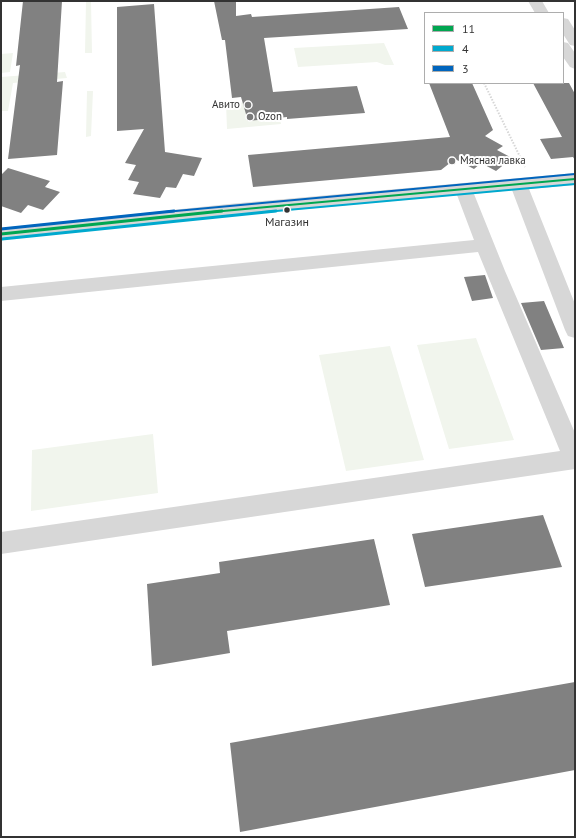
<!DOCTYPE html>
<meta charset="utf-8">
<style>
body{margin:0}
#map{position:relative;width:576px;height:838px;overflow:hidden;background:#fff;font-family:"PT Sans",sans-serif}
canvas{display:block}
.frame{position:absolute;inset:0;border:2px solid #333;pointer-events:none}
.legend{position:absolute;left:424px;top:12px;width:140px;height:72px;box-sizing:border-box;background:#fff;border:1px solid #adadad;margin:0;padding:5px 7px;list-style:none;font-size:12px;color:#333}
.legend li{display:flex;align-items:center;gap:8px;height:20px}
.legend b{width:20px;border:1px solid #adadad}
</style>
<div id="map">
<canvas width="576" height="838"></canvas>
<div class="frame"></div>
<ul class="legend">
<li><b style="height:5px;background:#00a651"></b>11</li>
<li><b style="height:5px;background:#00a9ce"></b>4</li>
<li><b style="height:5px;background:#0065bd"></b>3</li>
</ul>
</div>
<script>
const ctx = document.querySelector('canvas').getContext('2d');
ctx.lineJoin = 'round';
function fill(path, color) { ctx.fillStyle = color; ctx.fill(path, 'evenodd'); }
function stroke(path, color, width, dash) { ctx.strokeStyle = color; ctx.lineWidth = width; ctx.lineCap = dash ? 'butt' : 'round'; ctx.setLineDash(dash || []); ctx.stroke(path); }
function write(font, color, halo, rows, align = 'center') {
  ctx.font = font + ' "PT Sans",sans-serif'; ctx.lineWidth = 4; ctx.setLineDash([]); ctx.textBaseline = 'middle'; ctx.strokeStyle = halo; ctx.fillStyle = color; for (const [text, x, y, turn = 0] of rows) {
    ctx.save(); ctx.translate(x, y); ctx.rotate((+turn || 0) * Math.PI / 180); ctx.textAlign = isNaN(turn) ? turn : align; if (halo) ctx.strokeText(text, 0, 0); ctx.fillText(text, 0, 0); ctx.restore();
  }
}
fill(new Path2D(`
 M86 1H91L92 53H85Z
 M384 43 394 65H385L377 62 298 67 294 48Z
 M13 53 10 72 1 73V54Z
 M65 72 67 78 13 83 8 111H1V77Z
 M87 91H93L91 136 86 137Z
 M276 102 281 124 227 129 226 103Z
 M476 338 514 440 449 449 417 345Z
 M390 346 424 460 346 471 319 355Z
 M153 434 158 493 31 511 32 450Z`), '#f1f5ed');
fill(new Path2D(`
 M23 1H62L57 82 63 81 57 155 8 159 20 65 16 66Z
 M214 1H236V16L251 14 252 17 399 7 408 29 264 38 273 92 357 86 365 113 287 119V117L248 121 241 97 232 98 225 40H222Z
 M154 4 165 152 202 158 194 176 183 174 176 188 166 187 160 198 133 194 139 182 128 180 136 165 125 163 144 129 117 131V7Z
 M429 83H472L493 130 485 136 503 146 497 150 512 158 496 171 481 163 474 169 455 159 441 170 253 187 248 155 450 137Z
 M533 83H569L575 94V160L573 157 551 159 540 139 562 137Z
 M8 168 50 181 45 187 60 192 43 210 28 205 21 213 1 206V175Z
 M485 275 493 298 472 301 464 277Z
 M544 301 564 348 541 350 521 303Z
 M543 515 562 567 425 587 412 534Z
 M374 539 390 605 227 631 230 653 152 666 147 584 220 573 219 562Z
 M575 682V770L240 832 230 743Z`), '#818181');
stroke(new Path2D(`
 M484 83 525 167`), '#d6d6d6', 2, [1.5, 1.5]);
fill(new Path2D(`
 M528 1H542L549 13H535Z
 M563 18 568 19 575 30V46L570 45 563 34Z
 M563 42 568 43 575 53V69L570 67 563 57Z
 M575 173V185L529 189 575 304V338L568 336 565 330 512 190 474 194 505 271 575 433V469L1 554V532L560 451 478 252 1 301V287L474 240 457 195 229 216 1 240V228L229 204Z`), '#d7d7d7');
stroke(new Path2D(`
 M212 212 575 179`), '#00a651', 2);
stroke(new Path2D(`
 M1 234 222 211`), '#00a651', 3);
stroke(new Path2D(`
 M265 212 575 184`), '#00a9ce', 2);
stroke(new Path2D(`
 M2 239 276 211`), '#00a9ce', 3);
stroke(new Path2D(`
 M165 212 575 174`), '#0065bd', 2);
stroke(new Path2D(`
 M1 229 174 211`), '#0065bd', 3);
for (const [x, y, r, color] of [
 [248,105,4,"#7a7a7a"],
 [250,117,4,"#7a7a7a"],
 [452,161,4,"#7a7a7a"],
 [287,210,3.5,"#333"]
]) { const dot = new Path2D(); dot.arc(x, y, r, 0, 2 * Math.PI); ctx.fillStyle = color; ctx.fill(dot); stroke(dot, '#fff', 1.5); }
write('11px', '#333', '#fff', [
 ["Авито",240,105,"right"],
 ["Ozon",258,117],
 ["Мясная лавка",460,161]
], 'left');
write('12px', '#333', '#fff', [
 ["Магазин",287,223]
]);
</script>
